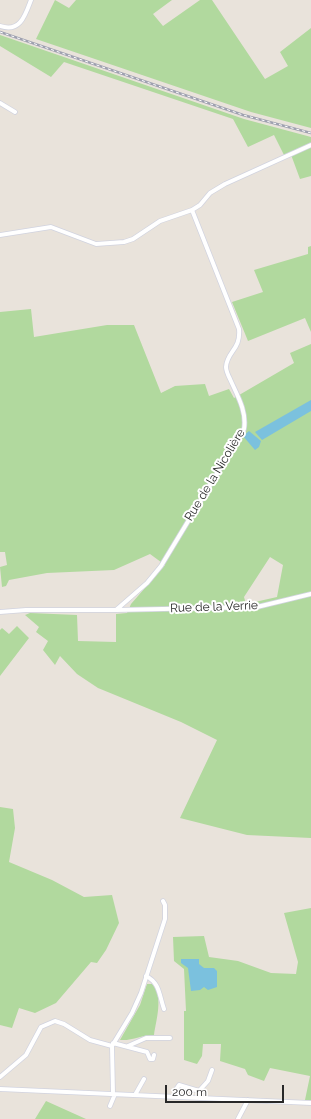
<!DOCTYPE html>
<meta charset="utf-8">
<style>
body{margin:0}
#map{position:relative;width:311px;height:1119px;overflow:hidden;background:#e9e3db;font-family:Raleway,sans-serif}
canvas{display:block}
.scale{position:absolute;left:165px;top:1085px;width:119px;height:18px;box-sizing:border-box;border:2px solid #282828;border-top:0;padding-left:5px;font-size:12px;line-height:14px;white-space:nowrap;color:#282828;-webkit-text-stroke:3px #fff;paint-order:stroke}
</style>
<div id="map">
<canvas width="311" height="1119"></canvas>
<div class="scale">200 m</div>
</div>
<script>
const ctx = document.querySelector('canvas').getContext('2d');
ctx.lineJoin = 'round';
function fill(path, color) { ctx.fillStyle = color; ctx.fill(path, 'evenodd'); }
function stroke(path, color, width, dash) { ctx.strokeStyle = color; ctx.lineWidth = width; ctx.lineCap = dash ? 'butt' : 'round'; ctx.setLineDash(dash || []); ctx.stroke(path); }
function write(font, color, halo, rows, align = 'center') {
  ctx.font = font + ' Raleway,sans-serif'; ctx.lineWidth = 4; ctx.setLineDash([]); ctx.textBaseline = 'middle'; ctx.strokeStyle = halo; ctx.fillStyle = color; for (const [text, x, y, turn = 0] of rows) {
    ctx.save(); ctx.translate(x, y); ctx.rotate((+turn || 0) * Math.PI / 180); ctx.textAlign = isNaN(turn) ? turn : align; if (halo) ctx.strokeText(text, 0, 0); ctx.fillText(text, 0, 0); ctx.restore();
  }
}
fill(new Path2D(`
 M55 0 69 8 76 0H172L153 14 163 26 200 0H212L265 79 288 66 280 52 311 28V128L251 112 36 39Z
 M0 35 244 119 311 137V176L300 179 290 152 284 155 274 135 248 147 233 119 64 62 51 77 0 46Z
 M311 246V332L305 318 248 341 232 302 263 292 254 270 308 254V247Z
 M31 309 34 337 107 325H134L161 393 175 386 205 384 209 396 229 389 234 398 294 363 290 353 311 344V838L247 835 180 818 217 740 181 722 98 688 77 674 60 656 55 665 43 650 48 641 36 632 39 627 25 615 30 613 77 615 78 641 116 642V614L127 613 131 604 165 565 150 554 114 570 47 573 9 580 6 586 2 587 0 567 7 565 5 552H0V312ZM270 557 283 565 277 597 246 604 244 597Z
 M17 626 29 638 0 676V630L2 628 9 634Z
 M0 807 13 809 15 828 9 862 52 880 84 897 112 895 119 923 106 950 97 963 91 962 56 1003 35 1013 19 1008 12 1028 0 1025Z
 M311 908V1100H305L310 1076 270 1068 264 1081 248 1075 245 1069 220 1061 221 1044H203L202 1056 197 1064 184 1060V1011H186L184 969 174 961 173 937 204 936 209 957 238 961 271 973 296 974 298 962 284 913Z
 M147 984H152C164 996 156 1020 154 1035 142 1035 132 1041 120 1040L140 1005Z
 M46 1101 86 1119H35Z`), '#b1d99e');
fill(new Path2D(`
 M311 400V411L262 440 255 432Z
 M249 431 261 441 259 447 255 450 243 436Z
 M181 959H199V964L204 968H214L217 971V987L208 990 204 987 200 990 191 991 188 968 181 963Z`), '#7bc1de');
const minor = new Path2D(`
 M0 26C20 33 25 16 31 0
 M0 103 15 112
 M0 235 51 227 96 244 124 242 133 239 160 221 192 210 200 205 210 193 225 184 311 145
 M116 610 147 583 161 566 244 429C247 411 237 395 230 379 228 375 226 371 226 367 227 351 241 350 239 329L192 210
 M0 612 26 610H116L257 607 311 594
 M146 976C160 983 159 995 164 1009
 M113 1043 147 1052 150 1059H153L154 1055
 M128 1046 146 1038H170
 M0 1077 26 1055 41 1027 55 1021 64 1024 90 1040 112 1046
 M0 1089 311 1103
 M199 1091 208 1081 212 1070
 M113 1094 112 1046 132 1013 141 993 165 919V905L163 901
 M135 1095 144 1079
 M175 1097V1091L179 1085 199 1091 200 1098
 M110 1106 115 1094
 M238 1119 248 1100`);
stroke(minor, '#d1d3df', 5.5);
stroke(minor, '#fff', 4);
const rail = new Path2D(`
 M0 32 243 115 311 133`);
stroke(rail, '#9fa1b0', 2.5);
stroke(rail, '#fff', 1, [3]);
write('12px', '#282828', '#fff', [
 ["Rue de la Nicolière",215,475,-59],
 ["Rue de la Verrie",214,607,-2]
]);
</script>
